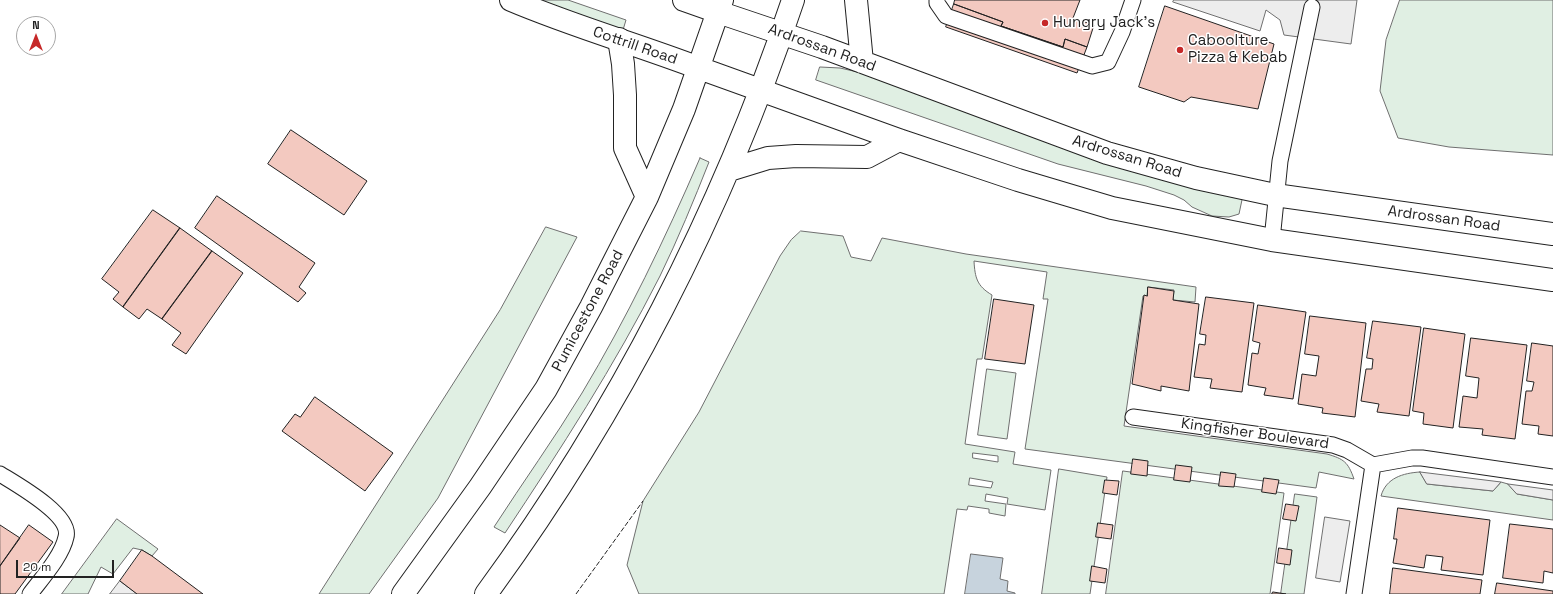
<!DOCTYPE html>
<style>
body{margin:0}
#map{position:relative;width:1553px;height:594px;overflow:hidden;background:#fff;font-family:"Space Grotesk",sans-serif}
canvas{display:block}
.north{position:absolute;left:16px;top:16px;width:40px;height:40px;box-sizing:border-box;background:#fff;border:1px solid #a7a7a7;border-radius:50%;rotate:0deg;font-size:11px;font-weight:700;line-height:16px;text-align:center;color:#222}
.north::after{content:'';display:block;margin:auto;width:14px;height:18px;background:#c62828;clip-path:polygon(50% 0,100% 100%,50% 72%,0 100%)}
.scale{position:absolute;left:16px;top:560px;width:98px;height:18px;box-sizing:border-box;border:2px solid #222;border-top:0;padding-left:5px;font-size:12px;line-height:14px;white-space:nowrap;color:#222;-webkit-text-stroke:3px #fff;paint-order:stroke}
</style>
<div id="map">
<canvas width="1553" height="594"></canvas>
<div class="north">N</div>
<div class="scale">20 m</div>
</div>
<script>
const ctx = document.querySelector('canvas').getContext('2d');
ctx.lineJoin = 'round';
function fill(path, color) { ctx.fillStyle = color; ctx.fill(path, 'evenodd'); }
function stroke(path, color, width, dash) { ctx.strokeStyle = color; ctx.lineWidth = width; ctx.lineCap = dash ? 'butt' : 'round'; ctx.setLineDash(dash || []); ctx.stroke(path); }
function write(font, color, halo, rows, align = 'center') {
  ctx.font = font + ' "Space Grotesk",sans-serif'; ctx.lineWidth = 3; ctx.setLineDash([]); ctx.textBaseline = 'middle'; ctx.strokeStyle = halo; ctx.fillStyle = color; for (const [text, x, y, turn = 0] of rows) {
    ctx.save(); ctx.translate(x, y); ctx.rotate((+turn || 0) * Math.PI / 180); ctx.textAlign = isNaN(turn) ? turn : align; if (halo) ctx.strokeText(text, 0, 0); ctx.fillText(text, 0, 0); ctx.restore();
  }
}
const green = new Path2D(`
 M537 0H568L626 20 623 30Z
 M1400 0H1553V155L1449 147 1398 138 1380 91 1386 40Z
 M820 67 840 68 880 77 1243 195 1239 214 1229 217 1212 216 1192 207 1184 200 1174 195 1146 186 1058 164 816 80Z
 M700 158 709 162C694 200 678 239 660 276 615 365 560 450 505 533L494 527C523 482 554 439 582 393 627 318 665 239 700 158Z
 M546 227 577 237 438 498 369 594H319L500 310Z
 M801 231 843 236 851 257 871 261 882 238 966 254 1196 287 1195 302 1173 300 1174 290 1148 287 1147 296H1143L1124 426 1327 454C1344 459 1348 462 1354 479L1319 472 1316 488 1025 449 1048 299H1043L1047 272 974 261C975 278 977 286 992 295L982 359H977L965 444 1015 452 1013 464 1051 470 1045 510 1007 504 1008 498 986 494 985 501 1006 504 1005 516 989 513V509L968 506 967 510 957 509 944 594H639L627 565 643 501 699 412 780 256 791 240ZM973 453 998 456V462L973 458ZM970 478 993 482 991 488 969 485Z
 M987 369 1016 373 1007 439 978 435Z
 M1059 469 1107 477 1090 594H1042Z
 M1123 471 1284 493 1270 594H1106Z
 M1420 472 1427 484 1493 491 1501 482 1508 484 1517 494 1553 500V520L1381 496C1386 478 1403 473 1420 472Z
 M1295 494 1317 497 1304 594H1281Z
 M117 519 158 549 152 556 142 550 133 548 113 574 101 567 88 594H62Z`);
fill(green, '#e0efe3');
stroke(green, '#6f6f6f', 1);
const parking = new Path2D(`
 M1174 0H1357L1351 44 1284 35 1280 20 1266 10 1260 31 1173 2Z
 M1420 472 1501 482 1493 491 1427 484Z
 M1508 484 1553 490V500L1517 494Z
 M1325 517 1350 521 1340 582 1316 578Z
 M120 581 137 594H110Z`);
fill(parking, '#ededed');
stroke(parking, '#6f6f6f', 1);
const water = new Path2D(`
 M971 554 1003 558 1000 579 1008 581 1007 591 1015 593V594H965Z`);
fill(water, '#c7d3dd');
stroke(water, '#6f6f6f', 1);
const building = new Path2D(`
 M955 0H1080L1073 18 1094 25 1087 47 1065 39 1063 47 1001 26 1003 22 954 4Z
 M954 4 1003 22 1001 26 1063 47 1065 39 1087 47 1077 73 946 27Z
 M1165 6 1274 44 1258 109 1191 97 1184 102 1139 87Z
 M291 130 367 181 344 215 268 164Z
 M217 196 315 263 299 287 306 293 298 302 195 228Z
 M153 210 180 228 123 307 113 299 119 292 102 279Z
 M180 228 212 251 162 319 147 309 139 319 123 307Z
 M212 251 243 273 186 354 172 345 181 333 162 319Z
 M1148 287 1174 291 1173 300 1199 304 1189 391 1161 386V391L1132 384 1144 295 1147 296Z
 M1206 297 1254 303 1242 392 1210 388 1212 379 1194 377 1199 344 1205 345 1206 335 1200 334Z
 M994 299 1034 305 1025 364 985 359Z
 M1258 305 1306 312 1293 399 1264 395 1266 388 1248 385 1252 353 1258 354 1260 343 1253 341Z
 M1310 316 1366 323 1355 417 1322 413 1323 408 1298 404 1302 374 1316 376 1319 356 1305 354Z
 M1373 321 1421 327 1409 416 1377 412 1379 404 1361 401 1366 369H1372L1373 359 1367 358Z
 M1424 328 1465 334 1453 428 1423 424 1424 413 1413 411Z
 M1471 338 1527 345 1515 439 1482 435 1483 429 1459 427 1463 396 1477 398 1479 378 1466 376Z
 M1532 343 1553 346V436L1538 434 1539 426 1522 424 1526 391H1532L1534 382 1527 381Z
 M315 397 393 453 365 491 282 431 295 414 300 417Z
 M1133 459 1148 461 1147 476 1131 474Z
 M1176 465 1192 467 1190 482 1174 480Z
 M1221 472 1236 474 1234 487 1219 486Z
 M1264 478 1279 480 1276 494 1262 492Z
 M1105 480 1119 481 1117 495 1103 493Z
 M1286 504 1299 506 1296 521 1283 519Z
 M1398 508 1490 520 1483 575 1441 570 1443 557 1426 555 1424 568 1393 563 1397 539H1394Z
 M1098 523 1113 525 1111 539 1096 537Z
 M1510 524 1553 529V573L1544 571 1543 583 1503 578Z
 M0 525 20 538 0 566Z
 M29 525 53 542 15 594H0V566Z
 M1279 548 1292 550 1290 565 1277 563Z
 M142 550 152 556 203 594H137L120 581Z
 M1092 566 1107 569 1105 583 1090 581Z
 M1393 568 1482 580 1480 594H1390Z
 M1497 583 1553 591V594H1495Z
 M1273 592 1286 594H1272Z`);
fill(building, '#f3c9c0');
stroke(building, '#222', 1);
const service = new Path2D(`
 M937 0V3L946 16 1092 66 1108 62 1122 32 1133 0
 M1272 240 1280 161 1312 7
 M1133 417 1333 445 1347 450 1373 465 1412 458H1422L1553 477
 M0 474C16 484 72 515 66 537 62 556 42 578 30 594
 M1354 594 1373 465`);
const minor = new Path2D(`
 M511 0C572 26 636 44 699 68
 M684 0 718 12`);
const secondary = new Path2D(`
 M856 0 862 62
 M718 12 822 47 1107 153 1196 178 1275 195 1553 234
 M619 39 623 64 625 95V148L647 197
 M699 68 899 140 1018 180 1112 208 1272 240 1553 280
 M729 170 768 158 796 156 867 157 899 140
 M403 594 480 487 546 389 591 307 647 197 684 109 722 0
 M486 594C618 414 722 212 793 0`);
stroke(service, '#222', 17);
stroke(minor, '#222', 24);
stroke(secondary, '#222', 24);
stroke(service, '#fff', 15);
stroke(minor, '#fff', 22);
stroke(secondary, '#fff', 22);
stroke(new Path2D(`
 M576 594 643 501`), '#222', 1, [5, 2]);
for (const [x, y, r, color] of [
 [1045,23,4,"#c62828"],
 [1180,50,4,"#c62828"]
]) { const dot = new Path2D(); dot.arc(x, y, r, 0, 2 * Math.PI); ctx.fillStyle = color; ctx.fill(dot); stroke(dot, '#fff', 1.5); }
write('15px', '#222', '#fff', [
 ["Hungry Jack's",1053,23],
 ["Caboolture",1188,41],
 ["Pizza & Kebab",1188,58]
], 'left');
write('15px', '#222', '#fff', [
 ["Cottrill Road",635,46,19],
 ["Ardrossan Road",822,48,20],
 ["Ardrossan Road",1127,157,17],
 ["Ardrossan Road",1444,219,8],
 ["Pumicestone Road",588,311,-62],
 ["Kingfisher Boulevard",1255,434,8]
]);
</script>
